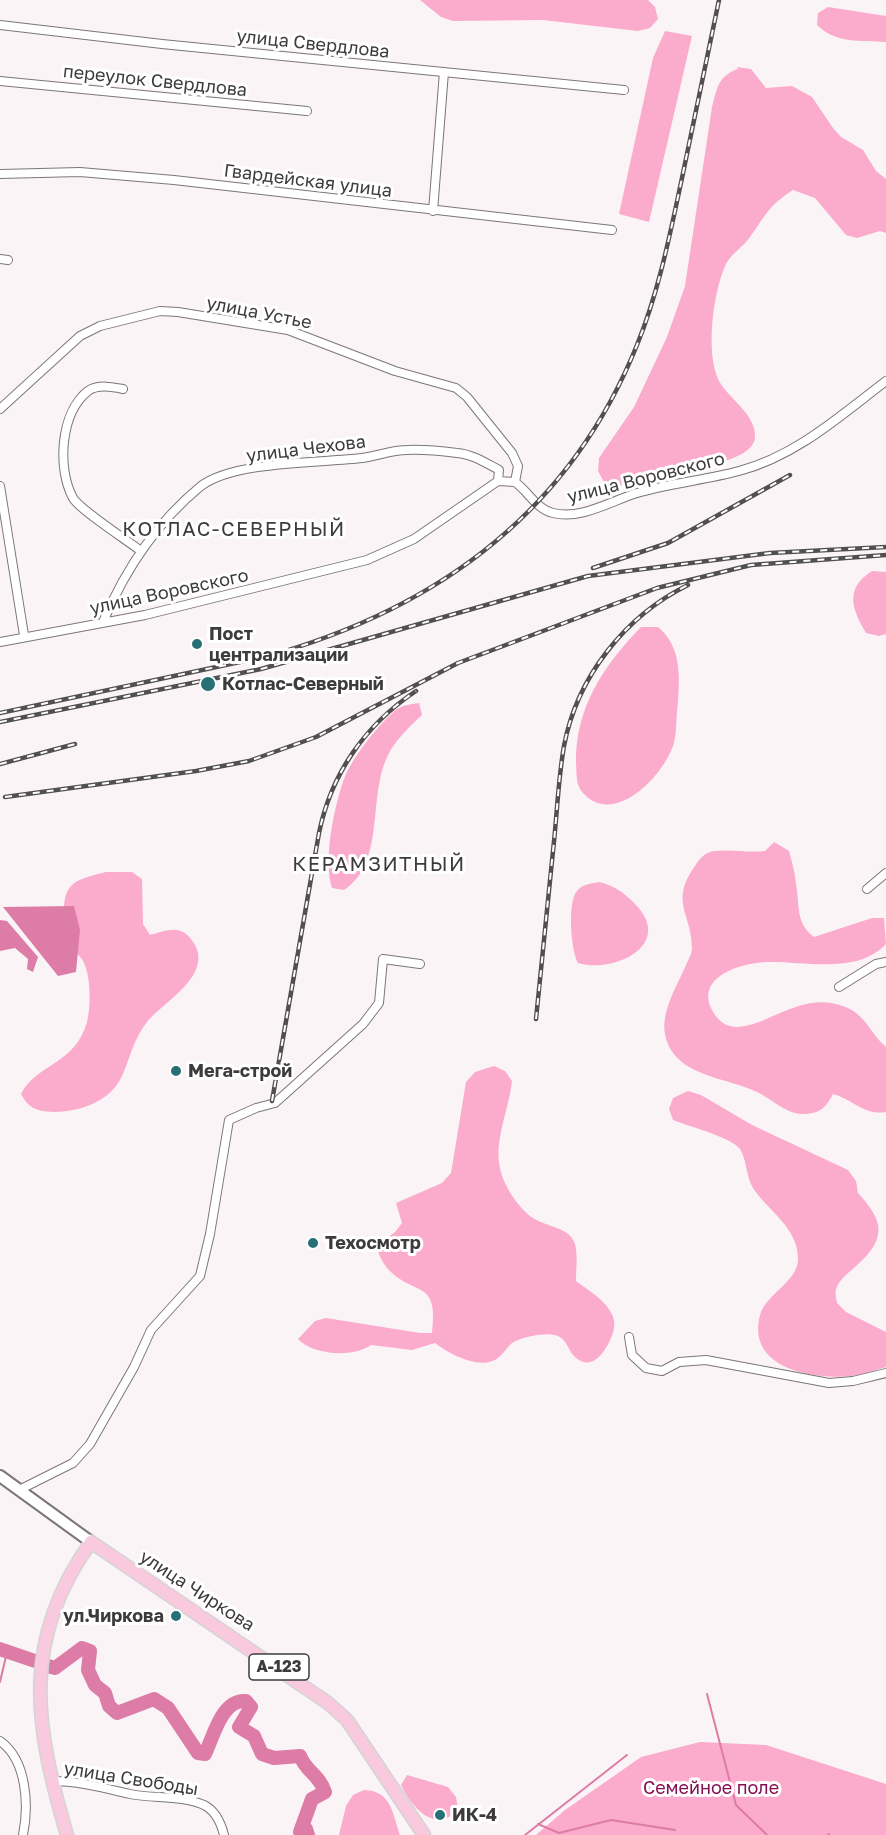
<!DOCTYPE html>
<meta charset="utf-8">
<style>
body{margin:0}
canvas{display:block;background:#fbf4f6}
</style>
<canvas width="886" height="1835"></canvas>
<script>
const ctx = document.querySelector('canvas').getContext('2d');
ctx.lineJoin = 'round';
function fill(path, color) { ctx.fillStyle = color; ctx.fill(path, 'evenodd'); }
function stroke(path, color, width, dash) { ctx.strokeStyle = color; ctx.lineWidth = width; ctx.lineCap = dash ? 'butt' : 'round'; ctx.setLineDash(dash || []); ctx.stroke(path); }
function write(font, color, halo, rows, align = 'center') {
  ctx.font = font + ' "Golos Text",sans-serif'; ctx.lineWidth = 6; ctx.setLineDash([]); ctx.textBaseline = 'middle'; ctx.strokeStyle = halo; ctx.fillStyle = color; for (const [text, x, y, turn = 0] of rows) {
    ctx.save(); ctx.translate(x, y); ctx.rotate((+turn || 0) * Math.PI / 180); ctx.textAlign = isNaN(turn) ? turn : align; if (halo) ctx.strokeText(text, 0, 0); ctx.fillText(text, 0, 0); ctx.restore();
  }
}
fill(new Path2D(`
 M420 0H648L655 7 658 19 650 28 638 31 543 20 453 21 441 17Z
 M828 7 886 16V42C861 40 836 44 817 25L818 13Z
 M665 31 692 36 649 222 619 214 653 58Z
 M737 67 751 69 766 88 792 86 812 97 833 128 841 137 863 150 876 171 886 179V233L880 231 857 238 846 235 815 198 793 190C767 207 767 214 750 237 743 247 732 253 726 264 713 291 705 354 719 381 729 399 757 415 755 438 753 450 739 456 728 460 716 465 701 464 688 467 667 472 647 483 626 485 618 486 612 484 604 482L598 471 599 458 634 407 667 337 685 286 712 107C717 88 718 76 738 69Z
 M872 571 886 572V634L879 636 866 633C852 609 844 589 872 571Z
 M641 627H658C681 646 680 675 678 702 676 715 677 730 674 743 665 774 615 828 583 793 575 784 577 774 576 763 575 708 604 665 641 627Z
 M419 703 422 715C407 729 392 743 385 762 369 802 384 864 344 890L332 888C323 860 334 807 344 779 351 759 381 721 397 709 404 705 412 704 419 703Z
 M774 842 789 851C792 862 795 873 796 884 800 905 795 923 814 937L872 918H884L886 944C857 975 804 961 767 962 743 963 697 975 711 1008 715 1016 721 1024 730 1026 757 1033 792 997 831 1003 840 1005 849 1007 856 1013 868 1022 874 1037 886 1047V1112C865 1116 852 1099 833 1094 827 1106 821 1113 806 1114 786 1115 774 1100 757 1092 727 1077 673 1077 665 1034 661 1011 677 986 686 965 688 960 692 954 692 948 692 914 669 902 695 866 700 858 705 852 715 851 732 849 749 853 765 851Z
 M106 872H132L142 879 143 924 150 935C166 931 179 924 191 939 218 973 164 1001 147 1022 134 1038 130 1058 122 1076 111 1101 80 1112 53 1112 37 1111 29 1109 21 1094 37 1063 75 1065 87 1022 91 1007 91 978 84 963 80 955 72 949 68 941 63 932 64 924 64 914 63 881 78 879 106 872Z
 M599 882C615 886 623 892 634 903 676 944 615 974 578 963 571 951 568 907 575 894 580 884 590 884 599 882Z
 M494 1066 505 1071 512 1081C509 1110 494 1139 500 1168 503 1185 519 1209 533 1218 546 1227 570 1227 575 1244 578 1255 576 1270 576 1281 593 1294 621 1309 613 1333 608 1347 594 1374 575 1357 568 1351 568 1341 558 1336 547 1332 530 1336 518 1340 509 1342 505 1353 498 1358 481 1371 449 1354 435 1343L412 1350 371 1345C353 1358 312 1355 298 1339L315 1321 326 1318 420 1333H432C439 1277 414 1298 387 1268 382 1262 379 1254 376 1247L395 1232 402 1223 396 1203 442 1183 451 1173 466 1082 475 1072Z
 M688 1091 701 1095 752 1125 848 1170 856 1181 858 1193C886 1223 886 1240 854 1268 847 1274 839 1280 836 1289 835 1293 836 1299 837 1303L846 1312 886 1332V1367C875 1370 862 1375 851 1376 812 1380 746 1368 760 1315 766 1294 797 1282 798 1260 799 1228 768 1211 753 1188 746 1177 747 1160 740 1149 731 1137 688 1126 673 1120L669 1109 673 1098Z
 M700 1742 766 1745 886 1784V1835H536L565 1810 641 1757Z
 M407 1775 448 1787 456 1797 458 1809C436 1835 412 1808 401 1785Z
 M364 1790C392 1791 392 1813 400 1835H339L346 1806 353 1795Z`), '#fbabcc');
fill(new Path2D(`
 M74 906 80 930 76 972 58 976 3 907Z
 M0 920 7 921 38 957 33 972 27 969 28 959 15 948 0 951Z`), '#dd7ca7');
stroke(new Path2D(`
 M0 1682 7 1652
 M707 1694 736 1805 767 1835
 M538 1824 559 1833 611 1820 675 1830
 M525 1835 627 1755
 M828 1835 829 1834`), '#dd7ca7', 2);
stroke(new Path2D(`
 M0 1649 35 1661
 M48 1666 55 1668 82 1648 90 1651 88 1670 95 1685 105 1693 109 1706 117 1713 154 1699 168 1708 198 1753 205 1754C214 1735 222 1699 246 1701L251 1707 239 1727 254 1736 262 1754 274 1758 300 1756C307 1773 319 1774 325 1792L312 1799 300 1832 306 1829 308 1835`), '#dd7ca7', 14);
const street = new Path2D(`
 M0 25 162 44 624 90
 M0 81 307 111
 M0 174 80 172 174 180 612 230
 M433 211 444 72
 M0 259 8 260
 M123 389C113 387 98 384 88 391 60 413 57 469 73 498 79 509 128 541 141 551
 M0 409 80 336 100 326 160 311 178 312 288 330 395 371 456 388 467 397 512 453 518 466 515 482
 M0 486 24 635
 M103 622C125 570 157 522 201 486 234 461 320 463 362 458 377 456 392 450 407 450 423 449 441 451 457 453 472 454 486 463 499 470L498 481
 M0 642 145 615 367 560 414 539 498 481 515 482C529 492 536 509 553 513 581 520 611 501 637 493 670 483 706 480 739 471 796 456 840 416 886 381
 M867 889 886 873
 M839 987 876 964 886 962
 M629 1337 632 1355 646 1368 662 1371 679 1362 706 1360 829 1383 853 1381 886 1373
 M19 1490 73 1463 90 1444 134 1367 151 1330 200 1276 210 1234 229 1120 256 1108 275 1103 363 1024 379 1003 383 959 420 964
 M0 1741C27 1760 29 1805 23 1835
 M51 1781C78 1781 104 1788 130 1794 154 1799 181 1795 204 1805 216 1811 221 1823 224 1835`);
const secondary = new Path2D(`
 M0 1476 91 1542`);
const primary = new Path2D(`
 M67 1835C35 1726 20 1641 91 1542L328 1703 347 1720 424 1835`);
stroke(street, '#7c7678', 10);
stroke(secondary, '#7c7678', 14);
stroke(primary, '#d5d4d4', 15);
stroke(street, '#fff', 8);
stroke(secondary, '#fff', 10);
stroke(primary, '#f9cadd', 12);
const rail = new Path2D(`
 M593 568 668 543 790 475
 M261 658C434 611 569 514 637 345 659 291 670 234 682 178 694 119 707 59 719 0
 M0 713 268 656
 M0 722 261 669 588 576 770 553 886 547
 M0 764 75 744
 M5 797 196 771 249 761 316 737 458 663 657 588 751 565 886 555
 M536 1019C542 963 547 907 553 851 557 816 558 780 564 746 577 677 625 616 688 585
 M272 1101 319 833C331 774 365 725 416 691`);
stroke(rail, '#524f50', 4.5);
stroke(rail, '#fff', 2, [7]);
for (const [x, y, r, color] of [
 [197,644,6,"#267076"],
 [208,684,8,"#267076"],
 [176,1071,6,"#267076"],
 [313,1243,6,"#267076"],
 [176,1616,6,"#267076"],
 [440,1815,6,"#267076"]
]) { const dot = new Path2D(); dot.arc(x, y, r, 0, 2 * Math.PI); ctx.fillStyle = color; ctx.fill(dot); stroke(dot, '#fff', 2); }
for (const [x, y, w] of [
 [279,1667,60]
]) { const box = new Path2D(); box.roundRect(x - w / 2, y - 13, w, 26, 4.5); ctx.fillStyle = '#fff'; ctx.fill(box); stroke(box, '#3e3b3c', 1.5); }
write('bold 16px', '#3e3b3c', null, [
 ["А-123",279,1667]
]);
write('18px', '#3e3b3c', '#fff', [
 ["улица Свердлова",313,44,6],
 ["переулок Свердлова",155,81,6],
 ["Гвардейская улица",308,181,7],
 ["улица Устье",259,313,11],
 ["улица Чехова",306,449,-7],
 ["улица Воровского",646,478,-14],
 ["улица Воровского",169,592,-12],
 ["улица Чиркова",197,1591,33],
 ["улица Свободы",131,1779,9]
]);
write('bold 18px', '#3e3b3c', '#fff', [
 ["Пост",209,634],
 ["централизации",209,655],
 ["Котлас-Северный",222,684],
 ["Мега-строй",188,1071],
 ["Техосмотр",325,1243],
 ["ул.Чиркова",164,1616,"right"],
 ["ИК-4",452,1815]
], 'left');
write('18px', '#850f52', '#fff', [
 ["Семейное поле",711,1788]
]);
ctx.letterSpacing = '1.5px';
write('20px', '#3e3b3c', '#fff', [
 ["КОТЛАС-СЕВЕРНЫЙ",234,530],
 ["КЕРАМЗИТНЫЙ",379,865]
]);
ctx.letterSpacing = '0px';
</script>
